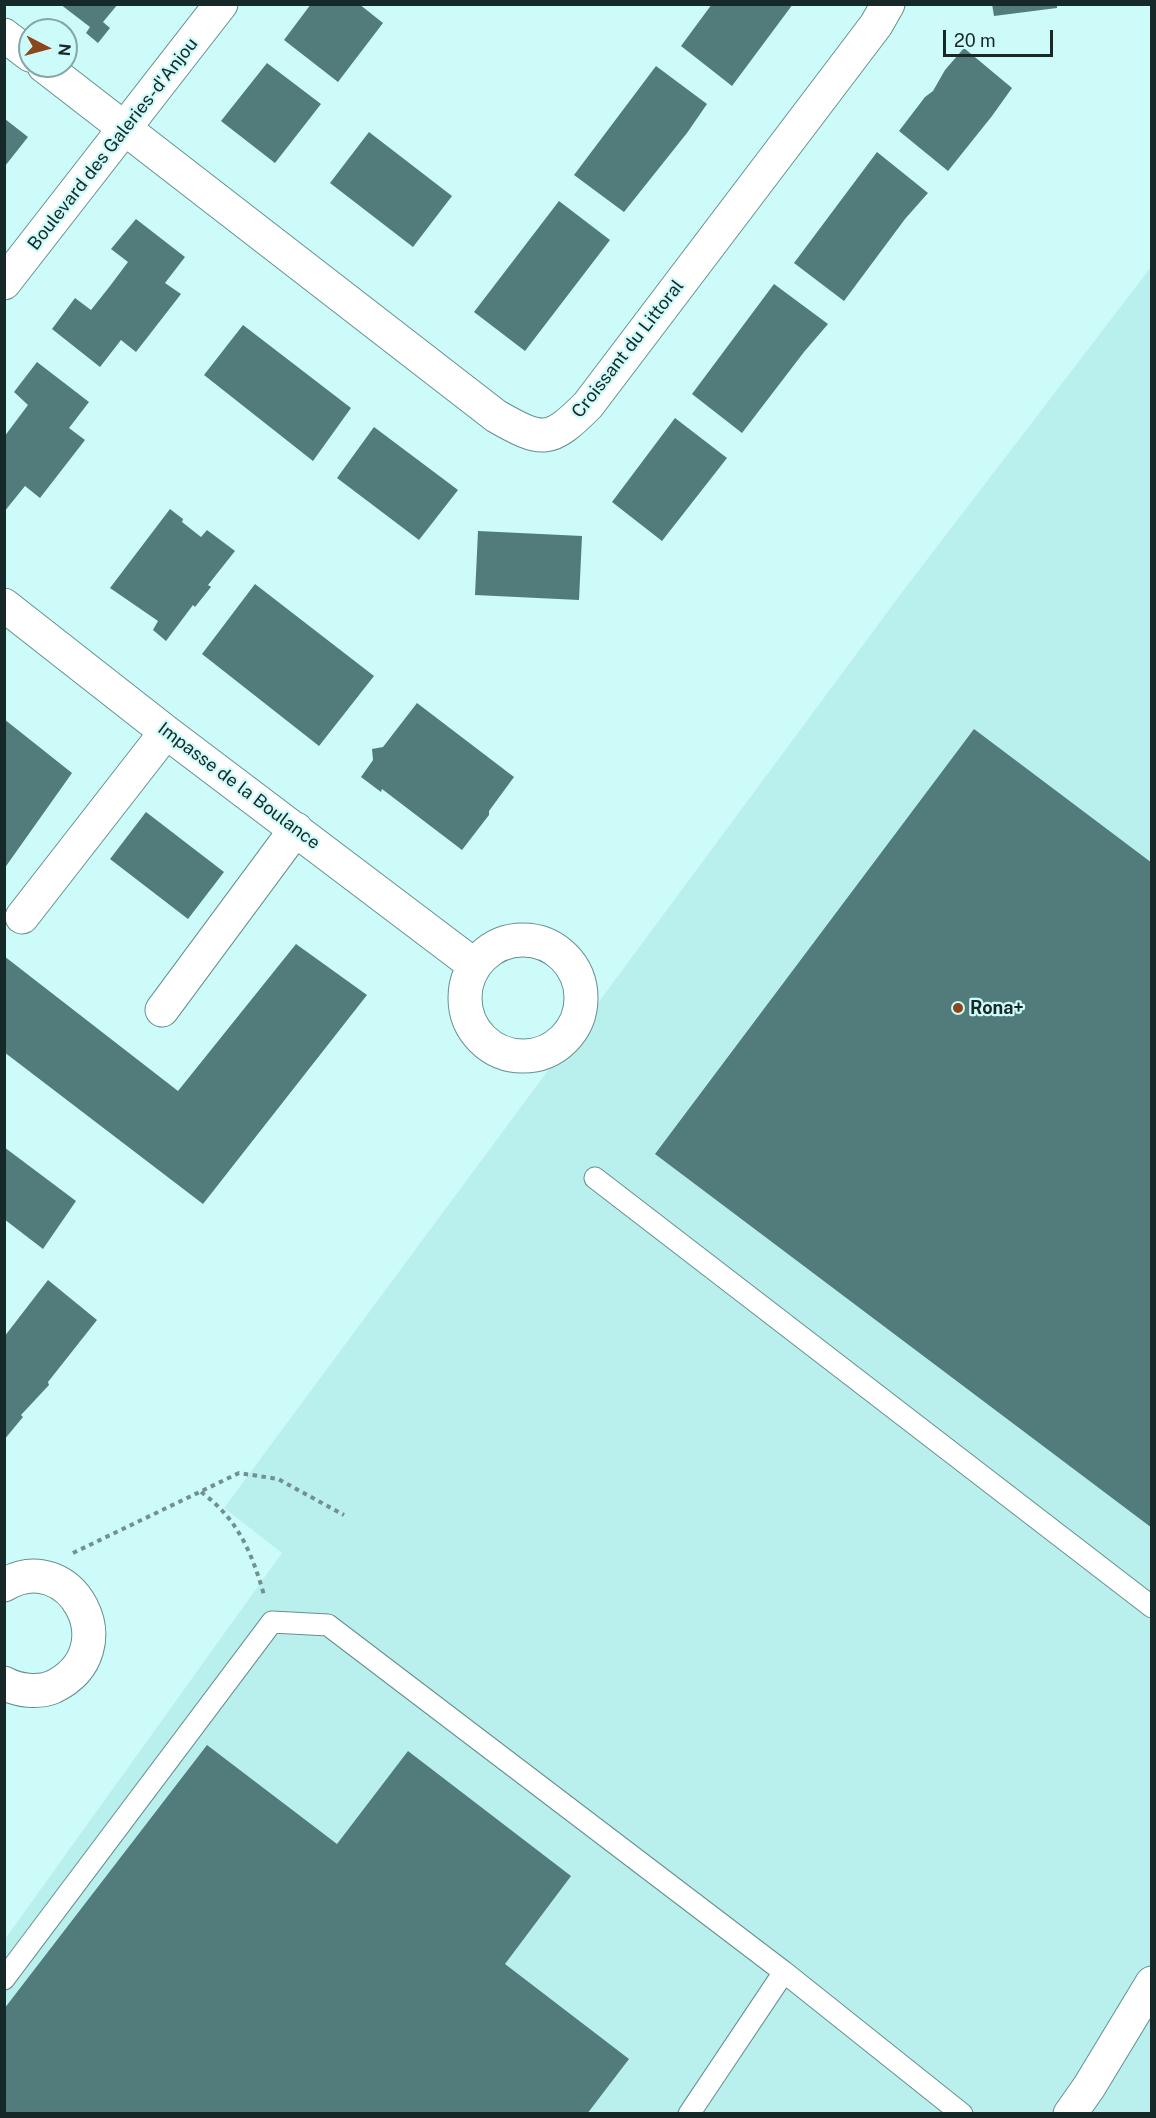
<!DOCTYPE html>
<style>
body{margin:0}
#map{position:relative;width:1156px;height:2118px;overflow:hidden;background:#cdfbf9;font-family:"Public Sans",sans-serif}
canvas{display:block}
.frame{position:absolute;inset:0;border:6px solid #172828;pointer-events:none}
.north{position:absolute;left:18px;top:18px;width:60px;height:60px;box-sizing:border-box;background:#cdfbf9;border:2px solid #84a7a5;border-radius:50%;rotate:96deg;font-size:16px;font-weight:700;line-height:24px;text-align:center;color:#172828}
.north::after{content:'';display:block;margin:auto;width:21px;height:27px;background:#8b461c;clip-path:polygon(50% 0,100% 100%,50% 72%,0 100%)}
.scale{position:absolute;left:943px;top:30px;width:110px;height:27px;box-sizing:border-box;border:3px solid #172828;border-top:0;padding-left:8px;font-size:18px;line-height:21px;white-space:nowrap;color:#172828;-webkit-text-stroke:4px #cdfbf9;paint-order:stroke}
</style>
<div id="map">
<canvas width="1156" height="2118"></canvas>
<div class="frame"></div>
<div class="north">N</div>
<div class="scale">20 m</div>
</div>
<script>
const ctx = document.querySelector('canvas').getContext('2d');
ctx.lineJoin = 'round';
function fill(path, color) { ctx.fillStyle = color; ctx.fill(path, 'evenodd'); }
function stroke(path, color, width, dash) { ctx.strokeStyle = color; ctx.lineWidth = width; ctx.lineCap = dash ? 'butt' : 'round'; ctx.setLineDash(dash || []); ctx.stroke(path); }
function write(font, color, halo, rows, align = 'center') {
  ctx.font = font + ' "Public Sans",sans-serif'; ctx.lineWidth = 4.5; ctx.setLineDash([]); ctx.textBaseline = 'middle'; ctx.strokeStyle = halo; ctx.fillStyle = color; for (const [text, x, y, turn = 0] of rows) {
    ctx.save(); ctx.translate(x, y); ctx.rotate((+turn || 0) * Math.PI / 180); ctx.textAlign = isNaN(turn) ? turn : align; if (halo) ctx.strokeText(text, 0, 0); ctx.fillText(text, 0, 0); ctx.restore();
  }
}
fill(new Path2D(`
 M1151 267V2113H1067L1079 2094 1055 2108V2114H5V1939L282 1553 224 1508 903 591Z`), '#b9f0ee');
fill(new Path2D(`
 M60 4H118L103 22 110 28 98 43 86 33 90 27Z
 M311 4H359L383 23 338 82 284 40Z
 M712 4H793L732 86 681 46Z
 M992 4H1057V8L994 16Z
 M964 48 1012 88 992 116 948 171 899 131 925 97 933 91 945 70Z
 M267 63 321 104 275 163 221 121Z
 M656 66 707 104 687 133 624 212 574 175Z
 M5 119 28 137 5 166Z
 M369 132 452 196 413 247 330 183Z
 M877 152 928 193 905 219 844 301 794 263Z
 M559 201 610 240 525 351 474 312Z
 M136 219 185 257 165 283 181 294 136 352 121 340 100 367 52 329 75 298 91 310 110 286 128 262 111 249Z
 M774 284 828 324 804 352 742 433 692 394Z
 M243 325 351 408 313 461 204 375Z
 M37 362 89 402 69 428 85 440 40 498 25 486 4 512V437L28 405 14 392Z
 M675 418 727 458 662 541 612 502Z
 M374 427 458 490 419 540 337 478Z
 M170 509 183 519 182 522 201 537 207 530 235 551 208 585 211 587 195 607 193 605 166 641 153 630 158 621 110 588Z
 M478 531 582 536 579 600 475 595Z
 M255 584 374 676 319 746 202 654Z
 M417 703 514 777 489 811V815L462 850 382 789 381 792 361 777 373 760 372 749 383 747Z
 M4 719 72 773 4 869Z
 M974 729 1152 863V1528L655 1154Z
 M146 812 224 872 188 919 110 859Z
 M296 944 367 995 203 1204 4 1052V956L178 1091Z
 M4 1147 76 1201 43 1249 4 1219Z
 M48 1280 97 1320 48 1382 49 1385 21 1415 23 1417 4 1440V1337Z
 M207 1745 337 1844 408 1751 571 1876 505 1964 629 2059 587 2114H4V2009Z`), '#527c7b');
const service = new Path2D(`
 M595 1178 1152 1607
 M4 1979 272 1622 328 1625 784 1972 962 2114
 M689 2114 784 1972`);
const minor = new Path2D(`
 M4 35 30 55
 M44 66 496 416C543 443 550 443 588 405L876 25 888 4
 M4 283 221 4
 M4 605 166 732 474 965
 M22 917 166 732
 M465 998a58 58 0 1 1 116 0a58 58 0 1 1-116 0Z
 M162 1010 296 829
 M4 1585C70 1545 129 1650 53 1687 39 1693 18 1691 4 1683`);
const tertiary = new Path2D(`
 M1070 2114 1089 2087 1152 1983`);
stroke(service, '#65908e', 23);
stroke(minor, '#65908e', 35);
stroke(tertiary, '#65908e', 35);
stroke(new Path2D(`
 M201 1492C238 1519 252 1553 264 1595
 M73 1553 239 1473 278 1479 344 1515`), '#719190', 4, [4.5, 4.5]);
stroke(service, '#fff', 21);
stroke(minor, '#fff', 33);
stroke(tertiary, '#fff', 33);
for (const [x, y, r, color] of [
 [958,1008,6,"#8b461c"]
]) { const dot = new Path2D(); dot.arc(x, y, r, 0, 2 * Math.PI); ctx.fillStyle = color; ctx.fill(dot); stroke(dot, '#cdfbf9', 2); }
write('18px', '#172828', '#cdfbf9', [
 ["Boulevard des Galeries-d'Anjou",113,144,-52],
 ["Croissant du Littoral",628,349,-52],
 ["Impasse de la Boulance",239,786,37]
]);
write('bold 18px', '#172828', '#cdfbf9', [
 ["Rona+",970,1008]
], 'left');
</script>
